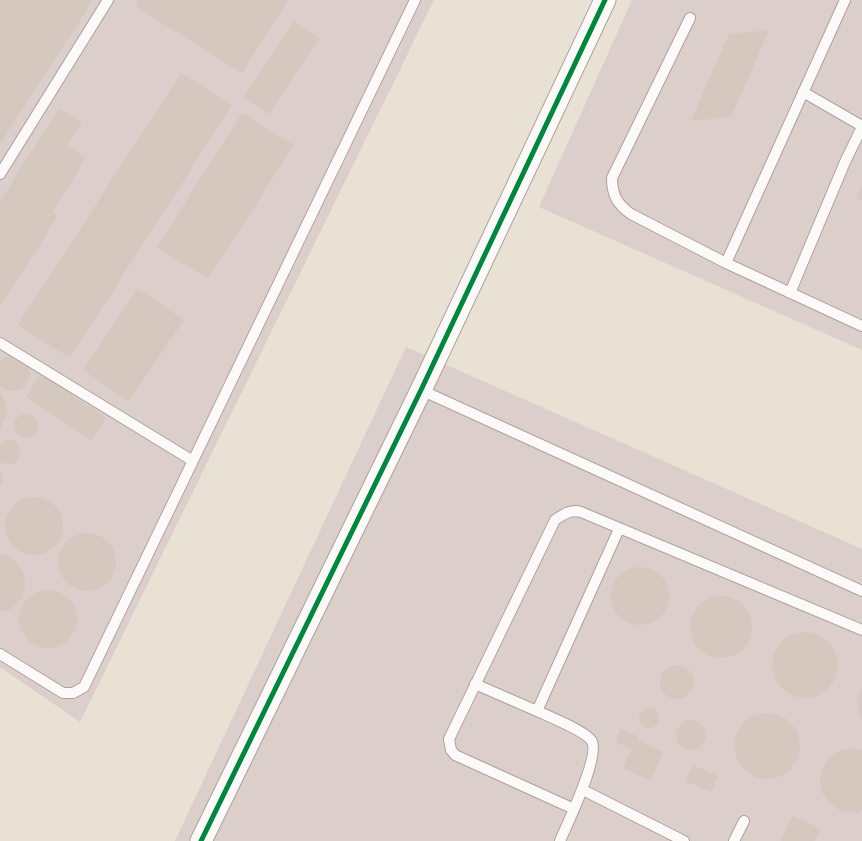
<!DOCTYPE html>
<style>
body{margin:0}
canvas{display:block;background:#e9e1d3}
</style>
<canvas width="862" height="841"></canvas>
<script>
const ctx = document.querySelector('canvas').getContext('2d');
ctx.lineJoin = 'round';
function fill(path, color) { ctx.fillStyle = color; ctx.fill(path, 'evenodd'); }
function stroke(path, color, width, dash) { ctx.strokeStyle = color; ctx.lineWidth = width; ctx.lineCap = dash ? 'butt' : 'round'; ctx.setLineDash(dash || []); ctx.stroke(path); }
fill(new Path2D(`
 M0 0H434L80 722 0 667Z
 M632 0H862V350L539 207Z
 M406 347 862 549V841H175Z`), '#dcceca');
fill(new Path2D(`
 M0 0H93L0 144Z
 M139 0H288L242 73 135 6Z
 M294 21 319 38 269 114 243 98Z
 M769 30 731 117 691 121 729 34Z
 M181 73 232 105 70 358 18 325Z
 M59 109 82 123 67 146 86 158 52 212 58 216 1 305 0 304V201Z
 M242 113 294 145 208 279 157 247Z
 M862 186V201L856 199Z
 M138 289 184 320 129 401 83 370Z
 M10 355 18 356 25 360 29 367 30 375 27 383 22 389 14 391 6 390 0 387V360Z
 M41 374 106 418 91 441 26 397Z
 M0 393 5 401 7 414 0 429Z
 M14 426a12 12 0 1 1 24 0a12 12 0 1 1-24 0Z
 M7 440H13L18 444 21 454 15 463 10 465 0 462V444Z
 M0 469 4 480 0 487Z
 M5 526a29 29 0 1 1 58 0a29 29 0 1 1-58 0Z
 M58 562a29 29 0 1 1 58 0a29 29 0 1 1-58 0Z
 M0 555H6L17 562 24 573 25 587 21 599 11 609 0 612Z
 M611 596a29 29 0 1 1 58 0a29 29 0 1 1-58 0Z
 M19 619a29 29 0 1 1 58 0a29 29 0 1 1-58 0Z
 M690 627a31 31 0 1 1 62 0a31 31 0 1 1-62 0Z
 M772 665a33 33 0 1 1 66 0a33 33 0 1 1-66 0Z
 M660 682a17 17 0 1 1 34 0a17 17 0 1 1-34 0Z
 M862 687V720L859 714 857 700Z
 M639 718a10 10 0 1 1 20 0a10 10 0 1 1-20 0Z
 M734 746a33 33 0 1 1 66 0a33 33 0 1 1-66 0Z
 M676 735a15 15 0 1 1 30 0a15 15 0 1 1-30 0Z
 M621 729 639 737 637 740 663 752 650 781 623 768 631 749 615 742Z
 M849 748 862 750V810L856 813 841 811 829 803 821 791 820 777 825 763 835 753Z
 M693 765 718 776 711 792 686 781Z
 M792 816 821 829 815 841H781Z`), '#d5c8be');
const lane = new Path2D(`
 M845 0 726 263 862 326
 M690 18 612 178C612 195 617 204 631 214L726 263
 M803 92 862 126
 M0 174 108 0
 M790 293 845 162 862 127
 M0 343 193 461
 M421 390 862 591
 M0 654 63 693H73L84 687 415 0
 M475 684 537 711
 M583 790 684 841
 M574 809 455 755 451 750 449 739 555 520C564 514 571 509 581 512L862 630
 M560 841C567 824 602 753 591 740 583 730 550 717 537 711L619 529
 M734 841 744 821`);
const street = new Path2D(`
 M201 841 421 390 605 0`);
stroke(lane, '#aca29b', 12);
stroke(street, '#aca29b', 23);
stroke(lane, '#fcfaf8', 10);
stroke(street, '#fcfaf8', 21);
stroke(new Path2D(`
 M201 841 421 390 605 0`), '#00873e', 5);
</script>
